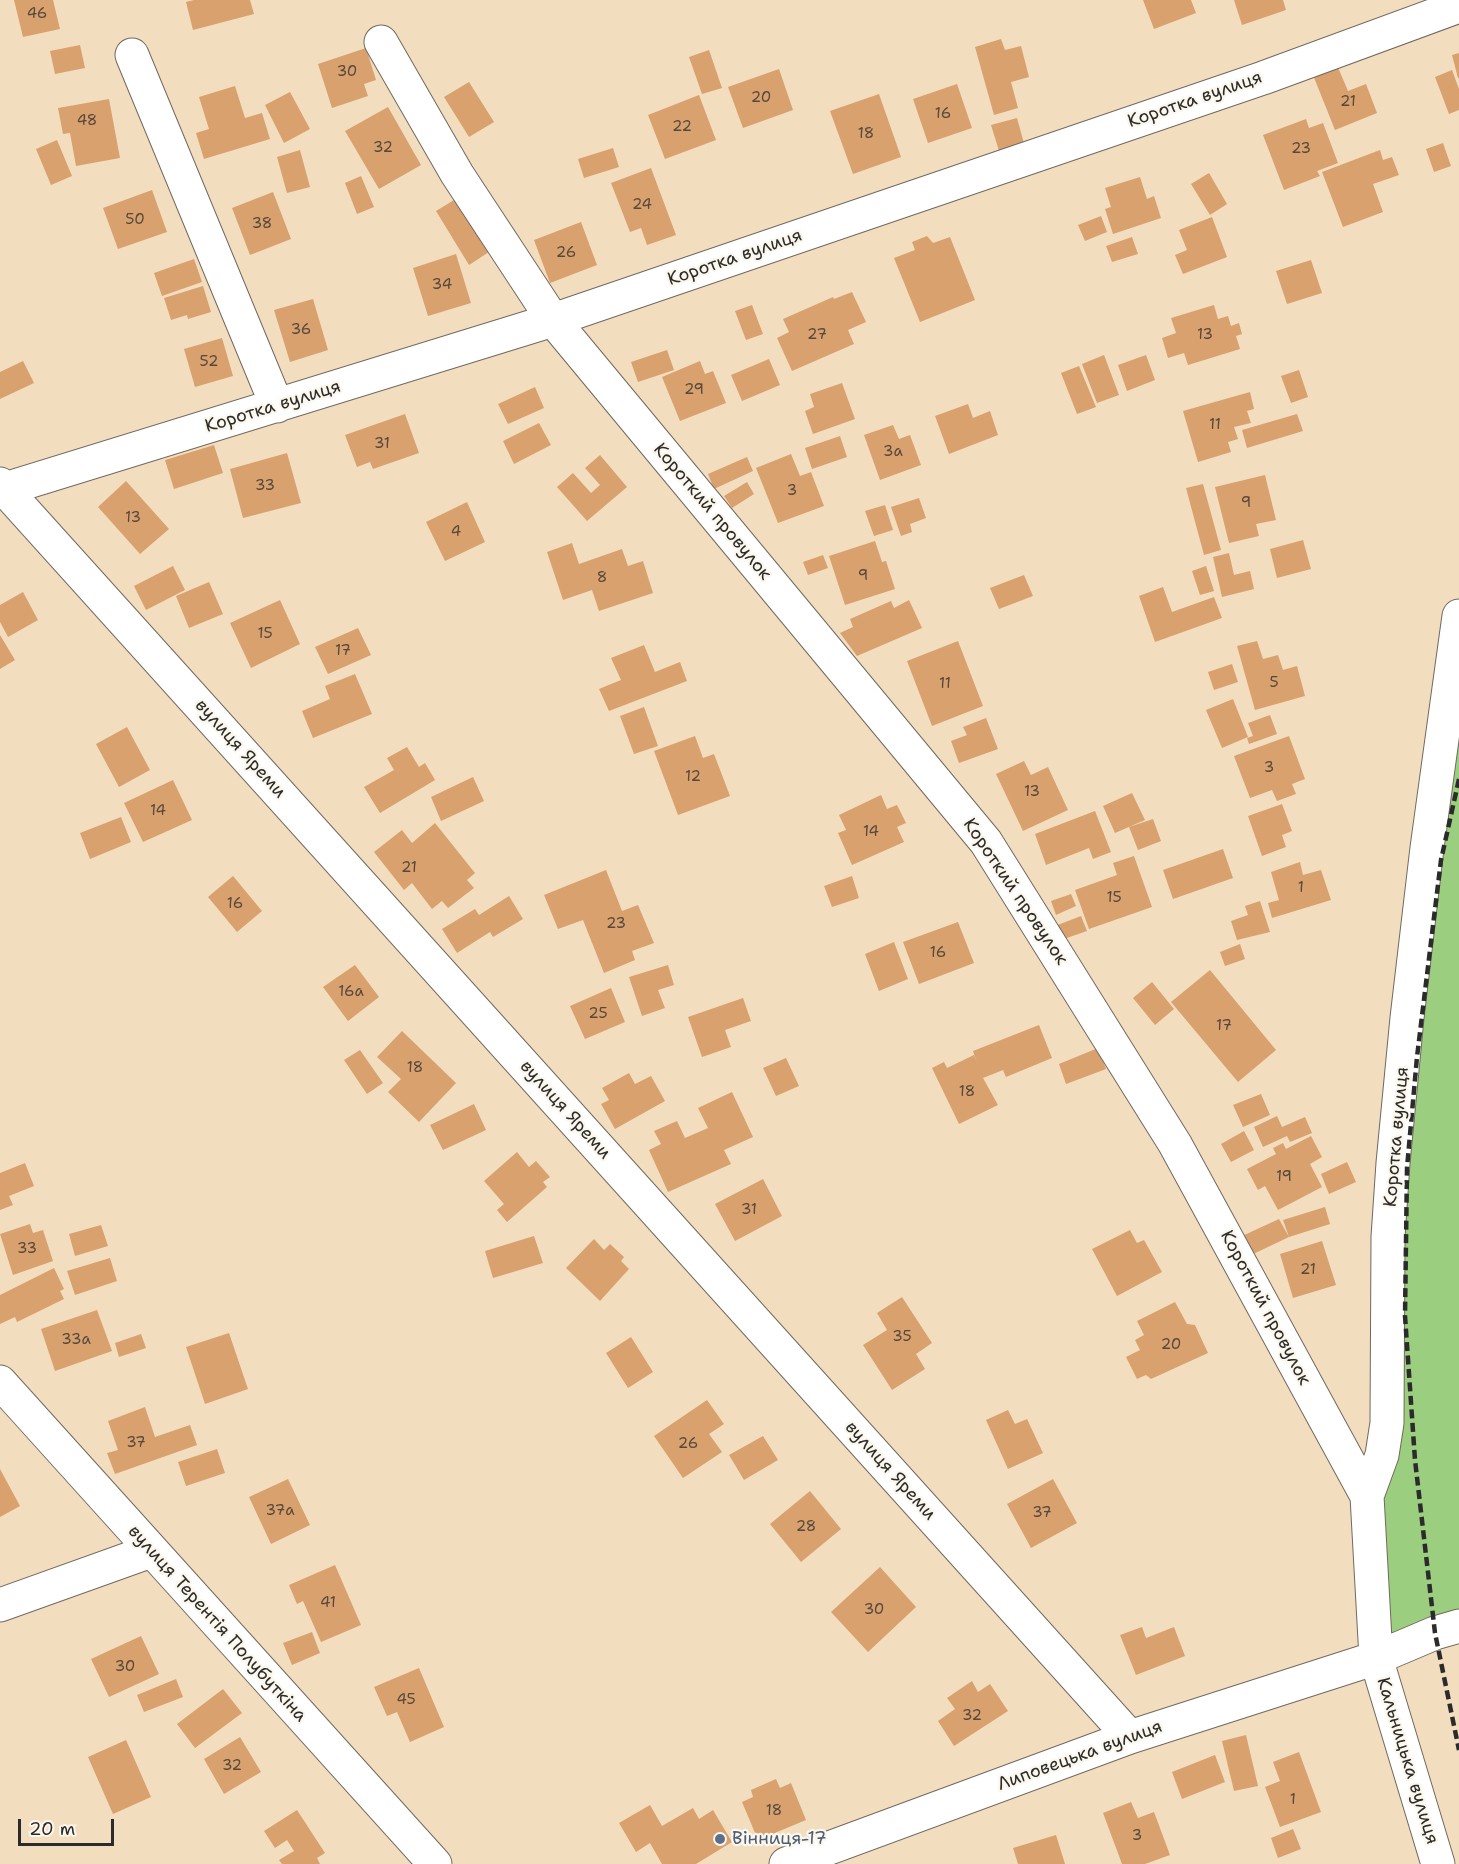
<!DOCTYPE html>
<meta charset="utf-8">
<style>
body{margin:0}
#map{position:relative;width:1459px;height:1864px;overflow:hidden;background:#f3ddbf;font-family:"Shantell Sans",sans-serif}
canvas{display:block}
.scale{position:absolute;left:18px;top:1819px;width:96px;height:27px;box-sizing:border-box;border:3px solid #2b2b2b;border-top:0;padding-left:8px;font-size:18px;line-height:21px;white-space:nowrap;color:#2b2b2b;-webkit-text-stroke:4px #fbf7ec;paint-order:stroke}
</style>
<div id="map">
<canvas width="1459" height="1864"></canvas>
<div class="scale">20 m</div>
</div>
<script>
const ctx = document.querySelector('canvas').getContext('2d');
ctx.lineJoin = 'round';
function fill(path, color) { ctx.fillStyle = color; ctx.fill(path, 'evenodd'); }
function stroke(path, color, width, dash) { ctx.strokeStyle = color; ctx.lineWidth = width; ctx.lineCap = dash ? 'butt' : 'round'; ctx.setLineDash(dash || []); ctx.stroke(path); }
function write(font, color, halo, rows, align = 'center') {
  ctx.font = font + ' "Shantell Sans",sans-serif'; ctx.lineWidth = 4.5; ctx.setLineDash([]); ctx.textBaseline = 'middle'; ctx.strokeStyle = halo; ctx.fillStyle = color; for (const [text, x, y, turn = 0] of rows) {
    ctx.save(); ctx.translate(x, y); ctx.rotate((+turn || 0) * Math.PI / 180); ctx.textAlign = isNaN(turn) ? turn : align; if (halo) ctx.strokeText(text, 0, 0); ctx.fillText(text, 0, 0); ctx.restore();
  }
}
fill(new Path2D(`
 M1459 616V1626L1376 1658 1388 1237Z`), '#9bcf7f');
fill(new Path2D(`
 M14 0H53L60 29 23 37Z
 M194 0H250L254 14 193 30 186 2Z
 M1143 0H1191L1196 13 1154 29Z
 M1234 0H1283L1286 10 1242 25Z
 M1001 39 1005 50 1021 46 1029 77 1011 82 1018 108 994 115 975 47Z
 M80 45 85 68 55 74 50 51Z
 M366 48 376 80 364 84 368 96 332 108 318 64Z
 M709 50 722 88 702 94 689 57Z
 M1459 53V78H1458L1452 55Z
 M1337 65 1348 91 1366 84 1377 113 1335 130 1313 75Z
 M779 69 793 110 743 128 728 87Z
 M1452 70 1459 89V110L1449 114 1435 77Z
 M469 82 494 122 469 137 444 97Z
 M957 84 972 128 928 143 913 99Z
 M235 86 245 118 262 113 270 139 204 159 196 133 209 129 199 97Z
 M290 92 310 129 284 143 265 105Z
 M879 94 901 157 853 174 830 111Z
 M699 95 716 140 665 159 648 115Z
 M109 99 120 158 76 166 70 133 63 134 58 108Z
 M388 107 421 165 379 189 345 131Z
 M1017 118 1025 147 1000 154 991 125Z
 M1306 119 1309 128 1323 123 1338 163 1317 171 1320 176 1284 190 1263 135Z
 M57 140 72 176 51 185 36 149Z
 M1443 143 1451 166 1434 172 1426 149Z
 M613 148 619 167 584 178 578 159Z
 M300 150 310 187 287 193 277 157Z
 M1380 150 1383 160 1392 157 1399 175 1373 184 1383 212 1343 227 1322 172Z
 M651 168 676 235 647 245 641 228 630 232 611 183Z
 M1209 173 1227 204 1210 215 1191 184Z
 M361 176 374 207 357 214 345 183Z
 M1140 177 1147 199 1154 196 1161 218 1113 234 1105 209 1111 207 1105 188Z
 M152 190 167 232 118 249 103 208Z
 M273 192 291 239 250 255 232 208Z
 M459 197 492 250 469 265 436 211Z
 M1101 216 1107 232 1085 241 1078 225Z
 M1212 217 1227 257 1183 274 1175 255 1187 250 1179 230Z
 M581 222 597 265 550 283 534 240Z
 M927 236 933 243 950 237 975 300 920 322 894 258 915 250 912 242Z
 M1132 237 1138 254 1112 262 1106 246Z
 M456 254 471 303 428 316 413 268Z
 M194 259 202 282 162 296 154 273Z
 M1311 260 1322 293 1287 304 1276 271Z
 M203 286 211 312 188 319 187 315 171 320 164 298Z
 M852 292 866 322 848 330 854 344 792 371 777 338 789 332 783 319 833 297 834 299Z
 M313 299 328 350 290 362 274 310Z
 M752 305 763 334 746 340 735 311Z
 M1214 305 1218 319 1228 316 1231 326 1239 323 1242 334 1236 336 1240 349 1188 365 1184 353 1168 358 1162 338 1176 333 1171 318Z
 M222 338 233 376 195 387 184 349Z
 M667 350 674 370 638 382 631 362Z
 M1104 355 1119 395 1097 403 1082 364Z
 M1146 355 1155 380 1127 391 1118 365Z
 M769 359 780 385 742 401 731 375Z
 M23 361 34 383 0 399V372Z
 M700 361 705 374 713 371 726 403 680 421 662 377Z
 M1079 366 1096 407 1077 414 1061 373Z
 M1299 370 1308 397 1291 403 1281 376Z
 M842 383 855 419 813 434 805 411 814 407 810 394Z
 M535 387 544 408 508 424 498 404Z
 M1250 392 1254 409 1247 411 1251 423 1234 427 1238 439 1228 442 1231 452 1198 462 1183 411Z
 M968 404 973 418 990 411 998 435 949 454 935 416Z
 M405 414 419 453 373 469 370 462 357 467 345 435Z
 M1297 414 1303 431 1247 448 1242 430Z
 M539 423 551 445 514 464 503 441Z
 M893 425 899 439 910 435 921 465 880 480 864 435Z
 M840 436 847 457 812 469 805 448Z
 M214 445 223 473 174 489 165 460Z
 M287 453 301 503 243 518 230 469Z
 M791 454 800 476 811 472 824 506 778 523 756 468Z
 M600 455 627 487 587 521 557 487 573 473 591 493 600 485 585 468Z
 M747 457 753 471 714 489 708 474Z
 M1265 475 1276 520 1256 524 1259 536 1229 543 1215 487Z
 M126 481 169 529 140 554 98 507Z
 M747 482 754 494 732 508 724 496Z
 M1203 484 1221 550 1204 555 1186 488Z
 M919 498 926 518 910 524 912 532 901 536 891 507Z
 M467 502 485 542 445 561 426 522Z
 M885 505 893 530 874 536 865 511Z
 M1303 540 1311 569 1277 578 1270 549Z
 M875 541 882 562 886 561 895 589 845 605 829 556Z
 M572 543 579 564 622 549 628 566 643 561 653 593 599 611 592 590 563 600 547 552Z
 M1229 553 1234 575 1250 571 1254 589 1222 597 1213 557Z
 M823 555 828 568 808 575 803 562Z
 M173 566 185 590 146 610 134 586Z
 M1206 566 1214 591 1200 595 1192 571Z
 M1024 575 1033 596 999 609 990 588Z
 M209 582 223 614 189 628 176 596Z
 M1163 587 1172 612 1214 597 1222 618 1155 642 1139 596Z
 M23 592 38 620 8 637 0 622V605Z
 M280 600 300 644 251 668 230 623Z
 M909 600 922 628 857 656 840 633 853 627 850 619 891 601 894 608Z
 M358 628 371 655 328 674 315 647Z
 M0 635 15 660 0 669Z
 M958 641 983 706 932 726 907 661Z
 M1257 641 1263 659 1278 655 1283 670 1297 666 1305 696 1255 710 1237 646Z
 M644 645 655 672 680 662 687 681 609 711 599 689 621 680 611 658Z
 M1232 664 1238 682 1214 690 1208 672Z
 M355 674 372 714 313 738 302 711 330 699 325 686Z
 M1233 699 1248 737 1222 748 1206 710Z
 M644 707 658 746 634 754 620 716Z
 M1270 715 1277 734 1249 744 1247 738 1253 736 1248 723Z
 M986 718 998 749 959 763 951 741 967 735 963 727Z
 M127 727 150 770 119 787 96 744Z
 M695 736 703 758 714 754 730 796 678 815 654 751Z
 M1289 736 1305 779 1292 784 1296 794 1277 801 1272 790 1250 798 1234 756Z
 M407 747 419 767 425 763 435 780 380 813 364 787 394 770 387 758Z
 M1024 761 1031 775 1048 767 1068 810 1023 831 996 774Z
 M473 777 484 801 441 821 431 797Z
 M173 780 192 820 143 842 124 803Z
 M1132 793 1145 820 1115 833 1103 806Z
 M881 795 887 809 897 805 906 823 897 827 904 842 852 865 838 833 846 830 839 815Z
 M1282 804 1292 831 1282 835 1286 847 1262 856 1248 816Z
 M1095 811 1111 852 1093 859 1089 848 1046 865 1035 834Z
 M121 817 131 842 90 859 80 833Z
 M1153 819 1161 841 1138 850 1129 827Z
 M435 823 475 873 467 880 474 888 448 908 442 901 432 909 412 883 404 890 374 852 402 830 412 843Z
 M1223 849 1233 878 1173 899 1163 870Z
 M1134 856 1152 907 1089 929 1075 890 1117 875 1113 863Z
 M1300 862 1303 875 1321 870 1331 900 1272 918 1268 903 1279 900 1271 872Z
 M606 870 622 911 638 905 654 943 632 951 635 960 604 973 583 920 558 929 544 895Z
 M233 876 262 911 237 932 208 897Z
 M852 876 859 898 832 907 824 886Z
 M1071 894 1076 906 1056 915 1051 901Z
 M509 896 523 919 493 937 490 932 457 953 442 929 475 909 479 915Z
 M1260 901 1270 932 1237 940 1231 921 1248 915 1245 906Z
 M1081 916 1087 931 1061 940 1055 926Z
 M958 922 974 963 919 984 903 942Z
 M894 942 908 979 879 991 865 954Z
 M1240 944 1245 959 1225 966 1220 952Z
 M355 965 379 997 348 1021 323 987Z
 M668 965 674 985 658 990 665 1008 642 1016 629 977Z
 M1210 970 1276 1050 1238 1082 1171 1002Z
 M1152 982 1174 1009 1155 1025 1133 998Z
 M611 988 625 1022 585 1039 570 1006Z
 M743 998 751 1021 725 1030 731 1047 702 1057 688 1017Z
 M1039 1025 1052 1058 1006 1077 1003 1070 983 1078 998 1105 959 1124 932 1068 944 1062 947 1068 974 1055 977 1063 973 1051Z
 M402 1031 456 1083 419 1122 388 1092 401 1079 377 1057Z
 M1098 1048 1106 1069 1066 1084 1059 1064Z
 M360 1050 383 1083 367 1094 344 1060Z
 M786 1058 799 1086 776 1096 763 1068Z
 M629 1073 635 1084 651 1076 665 1101 615 1129 601 1104 609 1100 602 1088Z
 M732 1092 753 1137 724 1150 731 1164 668 1192 649 1150 661 1144 654 1131 677 1121 685 1138 708 1128 698 1108Z
 M1261 1094 1270 1115 1243 1127 1233 1105Z
 M474 1104 486 1130 443 1150 430 1125Z
 M1277 1116 1282 1127 1305 1117 1312 1133 1290 1142 1287 1136 1263 1147 1254 1127Z
 M1244 1131 1254 1150 1231 1162 1221 1144Z
 M1311 1136 1322 1157 1310 1164 1322 1187 1278 1210 1265 1186 1258 1190 1247 1169 1276 1154 1273 1148 1283 1143 1286 1149Z
 M517 1152 529 1167 536 1161 550 1177 543 1182 547 1187 507 1222 497 1210 504 1204 484 1181Z
 M1347 1162 1356 1182 1329 1194 1321 1174Z
 M25 1163 34 1186 9 1196 13 1205 0 1210V1173Z
 M763 1179 782 1216 735 1241 715 1204Z
 M1325 1207 1330 1224 1289 1237 1249 1256 1240 1237 1279 1219 1289 1237 1283 1220Z
 M30 1224 33 1233 43 1230 53 1261 13 1275 0 1234Z
 M101 1225 108 1246 75 1256 69 1234Z
 M1130 1230 1137 1243 1144 1240 1162 1272 1117 1296 1092 1249Z
 M534 1236 543 1263 493 1278 485 1251Z
 M594 1239 604 1250 610 1244 624 1257 621 1261 629 1269 600 1301 566 1268Z
 M1322 1241 1336 1285 1293 1298 1280 1254Z
 M110 1258 117 1281 75 1295 67 1271Z
 M54 1268 64 1289 60 1291 64 1299 17 1322 15 1317 0 1324V1295Z
 M902 1297 932 1343 916 1354 925 1369 892 1390 863 1345 887 1330 877 1313Z
 M1175 1302 1187 1324 1195 1325 1208 1353 1151 1379 1146 1375 1137 1379 1126 1357 1140 1350 1135 1340 1144 1335 1137 1321Z
 M97 1310 112 1351 55 1371 41 1329Z
 M229 1333 248 1389 205 1404 186 1347Z
 M141 1334 146 1348 119 1357 115 1343Z
 M631 1337 653 1372 628 1388 606 1353Z
 M707 1400 724 1424 709 1434 722 1452 683 1478 654 1436Z
 M145 1407 155 1437 190 1425 197 1445 115 1474 107 1453 118 1450 108 1421Z
 M1008 1410 1015 1424 1027 1419 1043 1453 1008 1469 986 1420Z
 M763 1436 778 1460 744 1480 729 1455Z
 M217 1449 225 1473 186 1486 178 1462Z
 M0 1469 20 1506 0 1517Z
 M288 1479 310 1525 271 1544 249 1497Z
 M1053 1479 1077 1523 1031 1548 1007 1504Z
 M810 1491 841 1529 801 1562 770 1524Z
 M335 1565 361 1625 321 1642 303 1601 297 1604 289 1585Z
 M880 1567 916 1607 868 1652 831 1612Z
 M1142 1627 1146 1638 1174 1627 1185 1656 1136 1675 1120 1635Z
 M312 1632 320 1653 292 1665 283 1643Z
 M141 1636 159 1674 109 1697 91 1659Z
 M419 1668 444 1727 410 1742 397 1712 387 1716 374 1687Z
 M176 1679 183 1697 144 1712 137 1695Z
 M972 1681 978 1692 990 1684 1008 1711 954 1746 938 1721 955 1709 947 1698Z
 M223 1689 242 1713 195 1748 177 1724Z
 M1246 1735 1258 1786 1234 1791 1222 1741Z
 M240 1737 261 1772 224 1794 204 1759Z
 M126 1740 151 1797 113 1814 88 1757Z
 M1299 1752 1321 1812 1280 1827 1265 1787 1280 1781 1273 1762Z
 M1215 1755 1225 1782 1182 1799 1172 1772Z
 M776 1779 780 1788 791 1783 806 1820 758 1840 742 1802 753 1797 751 1790Z
 M1131 1802 1138 1818 1154 1812 1170 1855 1145 1864H1122L1103 1813Z
 M650 1805 662 1826 693 1808 699 1819 713 1810 732 1842 696 1864H662L650 1843 636 1852 619 1823Z
 M297 1810 325 1853 317 1858 320 1864H282L279 1860 294 1851 287 1840 275 1848 264 1831Z
 M1293 1829 1301 1849 1278 1858 1271 1838Z
 M1056 1835 1065 1864H1018L1013 1848Z`), '#d8a16e');
const minor = new Path2D(`
 M381 42 457 174 553 320 986 842 1175 1144 1367 1496
 M132 55 277 406
 M0 484 1130 1737
 M5 489 553 320 1263 78 1459 6
 M0 1382 435 1864
 M0 1605 151 1551
 M786 1864 1130 1737 1376 1658 1435 1633 1459 1626
 M1438 1864 1376 1658 1367 1496 1382 1455 1387 1423 1388 1237 1393 1163 1407 1018 1427 848 1459 616`);
stroke(minor, '#71695f', 35);
stroke(minor, '#fff', 33);
stroke(new Path2D(`
 M1459 779 1441 860 1417 1057 1407 1168 1405 1316 1415 1460 1435 1633 1459 1750`), '#2b2b2b', 4.5, [9, 4.5]);
for (const [x, y, r, color] of [
 [720,1839,6,"#5c6f8a"]
]) { const dot = new Path2D(); dot.arc(x, y, r, 0, 2 * Math.PI); ctx.fillStyle = color; ctx.fill(dot); stroke(dot, '#fbf7ec', 2); }
write('15px', '#56483c', null, [
 ["46",37,14],
 ["30",347,72],
 ["20",761,98],
 ["21",1348,102],
 ["16",943,114],
 ["48",87,121],
 ["22",682,127],
 ["18",866,134],
 ["32",383,148],
 ["23",1301,149],
 ["24",642,205],
 ["50",135,220],
 ["38",262,224],
 ["26",566,253],
 ["34",442,285],
 ["36",301,330],
 ["27",817,335],
 ["13",1205,335],
 ["52",209,362],
 ["29",694,390],
 ["11",1215,425],
 ["31",382,444],
 ["3а",893,452],
 ["33",265,486],
 ["3",792,491],
 ["9",1246,503],
 ["13",133,518],
 ["4",456,532],
 ["9",863,576],
 ["8",602,578],
 ["15",265,634],
 ["17",343,651],
 ["5",1274,683],
 ["11",945,684],
 ["3",1269,768],
 ["12",693,777],
 ["13",1032,792],
 ["14",158,811],
 ["14",871,832],
 ["21",409,868],
 ["1",1301,888],
 ["15",1114,898],
 ["16",235,904],
 ["23",616,924],
 ["16",938,953],
 ["16а",351,992],
 ["25",598,1014],
 ["17",1224,1026],
 ["18",415,1068],
 ["18",967,1092],
 ["19",1284,1177],
 ["31",749,1210],
 ["33",27,1249],
 ["21",1308,1270],
 ["35",902,1337],
 ["33а",76,1340],
 ["20",1171,1345],
 ["37",136,1443],
 ["26",688,1444],
 ["37а",280,1511],
 ["37",1042,1513],
 ["28",806,1527],
 ["41",328,1603],
 ["30",874,1610],
 ["30",125,1667],
 ["45",406,1700],
 ["32",972,1716],
 ["32",232,1766],
 ["1",1293,1800],
 ["18",774,1811],
 ["3",1137,1836]
]);
write('18px', '#2b2b2b', '#fbf7ec', [
 ["Коротка вулиця",1195,100,-19],
 ["Коротка вулиця",735,258,-19],
 ["Коротка вулиця",273,407,-17],
 ["Короткий провулок",712,512,50],
 ["вулиця Яреми",240,749,48],
 ["Короткий провулок",1015,892,56],
 ["вулиця Яреми",565,1110,48],
 ["Коротка вулиця",1397,1137,-85],
 ["Короткий провулок",1265,1308,62],
 ["вулиця Яреми",890,1471,48],
 ["вулиця Терентія Полубуткіна",217,1624,48],
 ["Липовецька вулиця",1080,1756,-20],
 ["Кальницька вулиця",1407,1761,73]
]);
write('18px', '#4e5e75', '#fbf7ec', [
 ["Вінниця-17",732,1839]
], 'left');
</script>
